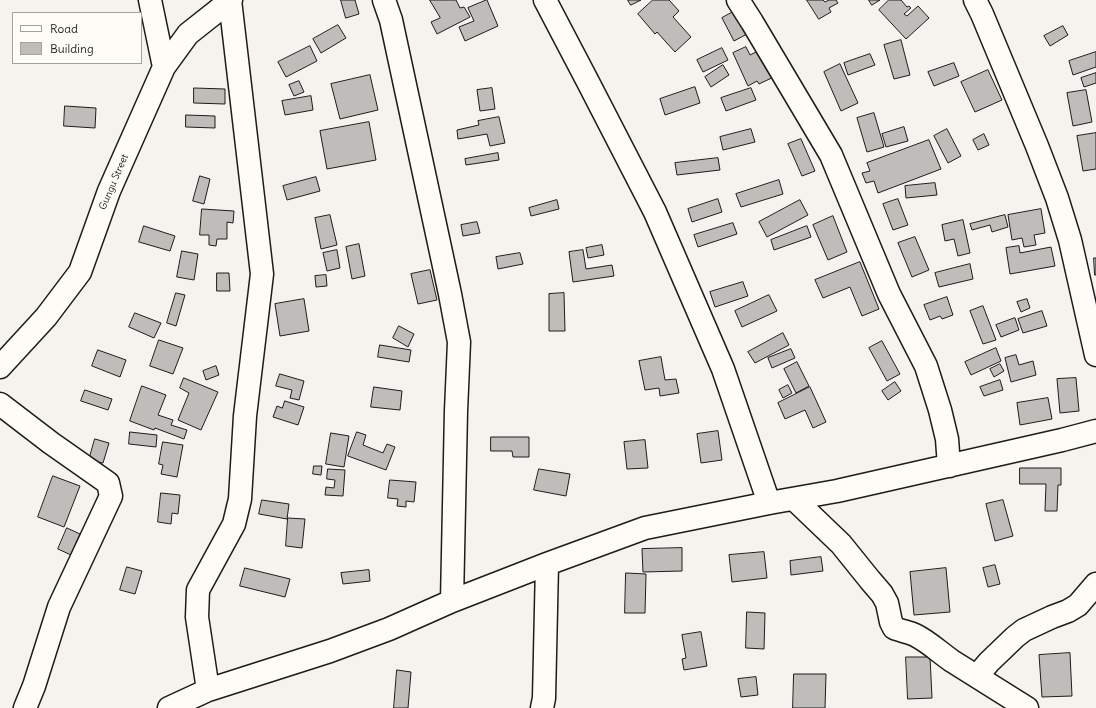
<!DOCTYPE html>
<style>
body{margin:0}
#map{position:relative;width:1096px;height:708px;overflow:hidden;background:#f4f3ee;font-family:Delius,sans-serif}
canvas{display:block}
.legend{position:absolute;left:12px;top:12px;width:130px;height:52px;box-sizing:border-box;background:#fdfcf7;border:1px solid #a3a29f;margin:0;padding:5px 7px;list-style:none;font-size:12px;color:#1c1c1c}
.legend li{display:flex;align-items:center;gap:8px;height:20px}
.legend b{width:20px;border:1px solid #a3a29f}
</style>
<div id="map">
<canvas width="1096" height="708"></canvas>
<ul class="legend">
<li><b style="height:5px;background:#fdfcf7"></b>Road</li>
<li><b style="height:11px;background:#bebdba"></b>Building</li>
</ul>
</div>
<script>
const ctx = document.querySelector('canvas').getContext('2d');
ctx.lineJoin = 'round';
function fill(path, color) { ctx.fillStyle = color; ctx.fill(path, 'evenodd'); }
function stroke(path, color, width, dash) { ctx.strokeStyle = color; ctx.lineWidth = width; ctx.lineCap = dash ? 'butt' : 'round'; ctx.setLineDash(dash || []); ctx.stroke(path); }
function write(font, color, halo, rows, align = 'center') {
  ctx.font = font + ' Delius,sans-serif'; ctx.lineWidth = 3.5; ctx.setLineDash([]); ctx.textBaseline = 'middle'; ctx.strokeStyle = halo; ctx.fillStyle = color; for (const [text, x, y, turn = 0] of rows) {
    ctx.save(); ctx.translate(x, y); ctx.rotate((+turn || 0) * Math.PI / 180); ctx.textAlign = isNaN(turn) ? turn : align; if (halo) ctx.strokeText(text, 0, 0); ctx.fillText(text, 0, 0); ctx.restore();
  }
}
const building = new Path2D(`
 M341 0H355L359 14 346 18Z
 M430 0H456L460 8 464 7 470 17 437 34 431 22 440 18Z
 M487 0 498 26 465 41 459 27 474 21 468 8Z
 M628 0H641L631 5Z
 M653 0H669L679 11 673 17 691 37 675 52 657 32 655 34 638 14Z
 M807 0H823L825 2 829 0H836L838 3 829 8 831 12 819 19Z
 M869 0H880L872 5Z
 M889 0H901L907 7 909 6 911 8 904 14 907 16 918 6 929 18 906 39 879 10Z
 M735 11 747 34 734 41 722 18Z
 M338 25 346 38 321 53 313 39Z
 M1063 26 1068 35 1050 46 1044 36Z
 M901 40 910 75 894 79 884 45Z
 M310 46 317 61 286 77 278 62Z
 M746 47 750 55 766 47 780 74 759 84 757 81 748 86 733 53Z
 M722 48 728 60 703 72 697 60Z
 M1096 52V67L1073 75 1069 61Z
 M870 54 875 65 848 75 844 63Z
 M954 63 959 76 934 86 928 72Z
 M840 64 858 103 841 111 824 72Z
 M723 65 729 75 711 87 705 77Z
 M988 70 1002 100 975 112 961 82Z
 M1096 73V83L1084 87 1081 78Z
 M370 75 378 110 340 119 331 84Z
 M299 81 304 92 294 96 289 85Z
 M695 87 700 103 665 115 660 99Z
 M194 88 225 89V104L194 103Z
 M492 88 495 109 480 111 477 90Z
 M751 88 756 100 726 111 721 98Z
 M1086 90 1092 122 1073 126 1067 93Z
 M311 96 313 110 285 115 282 101Z
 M65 106 96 108 95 128 64 126Z
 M874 113 884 147 867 152 857 118Z
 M186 115 215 116V128L186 127Z
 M499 117 505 143 490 146 487 134 458 139 457 130 479 125 478 121Z
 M369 122 376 160 327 169 320 131Z
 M904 127 908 141 886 147 882 134Z
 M751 129 755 142 723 150 720 137Z
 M947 129 961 156 948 163 934 136Z
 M1096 133V169L1083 171 1077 136Z
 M984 134 989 145 978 150 973 140Z
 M801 139 815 171 802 176 788 144Z
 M929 140 941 169 878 193 874 181 866 183 862 173 870 171 867 163Z
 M498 153 499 160 466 165 465 159Z
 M718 158 720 170 677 175 675 163Z
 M200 176 210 179 204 204 193 201Z
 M316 177 320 191 287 200 283 186Z
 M779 180 783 194 741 207 736 194Z
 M935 183 937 195 906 198 905 186Z
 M718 199 722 212 692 222 688 209Z
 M898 199 908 225 893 230 883 204Z
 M557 200 559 209 531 216 529 208Z
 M800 200 808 215 767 237 759 222Z
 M202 209 234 211 233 223 227 222V239H217L216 246 209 245V235H200Z
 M1041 209 1045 233 1034 235 1036 245 1024 247 1022 238 1012 240 1008 215Z
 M330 215 337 245 321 249 315 218Z
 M1005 215 1008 227 992 232 990 225 972 230 970 224Z
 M833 216 847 252 828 260 813 225Z
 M963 220 970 253 958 256 954 239 945 241 942 225Z
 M477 222 480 233 463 236 461 225Z
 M733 223 737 234 698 247 694 235Z
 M144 226 175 236 170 251 139 242Z
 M807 226 811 237 774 250 771 240Z
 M915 237 929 270 912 277 898 243Z
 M359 244 365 276 352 279 346 247Z
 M602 245 604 255 588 258 586 248Z
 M1019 246 1020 253 1051 247 1055 266 1010 274 1006 248Z
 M337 250 340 268 327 271 323 253Z
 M583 250 586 269 612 265 614 276 573 282 569 252Z
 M182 251 198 254 194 280 177 277Z
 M520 253 523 264 498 269 496 257Z
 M1094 258H1096V275H1095Z
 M860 262 879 309 862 316 850 287 823 298 815 280Z
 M970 264 973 279 939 287 935 273Z
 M430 270 437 300 418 304 411 274Z
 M217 273H229L230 291H217Z
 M326 275 327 286 316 287 315 276Z
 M743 282 748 296 715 307 710 292Z
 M176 293 185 295 176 326 167 323Z
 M564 293 565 331H549V294Z
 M769 295 777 311 742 327 735 311Z
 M947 297 953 315 942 319 940 316 930 320 924 305Z
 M304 299 309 331 280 336 275 304Z
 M1027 299 1030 308 1021 312 1017 302Z
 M983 306 996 340 983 344 970 311Z
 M1042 311 1047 326 1023 333 1018 319Z
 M135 313 161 323 154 338 129 327Z
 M1015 318 1019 330 1001 337 996 325Z
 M399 326 414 334 408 347 393 338Z
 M783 333 789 345 755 363 748 352Z
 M159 340 183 348 173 374 150 366Z
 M882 341 900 374 887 381 869 348Z
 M380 345 411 350 409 362 378 357Z
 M996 348 1001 361 971 375 965 362Z
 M791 349 795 358 772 368 768 358Z
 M98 350 126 360 120 377 92 366Z
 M1016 355 1019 365 1033 361 1036 375 1011 382 1005 358Z
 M661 357 665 380 676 379 679 393 660 396 659 388 645 390 639 361Z
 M797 362 809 386 796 393 784 369Z
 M1000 364 1004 371 994 377 990 369Z
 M216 366 219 375 206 380 203 371Z
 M280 374 304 381 299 400 290 398 292 390 276 386Z
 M184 378 218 392 201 430 178 420 189 393 180 388Z
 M1076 378 1079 411 1060 413 1057 379Z
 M1000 380 1003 390 984 396 980 387Z
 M895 382 901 391 888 400 882 391Z
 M788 385 792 393 783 398 779 390Z
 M142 386 166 395 158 415 173 420 171 425 187 430 184 439 155 428 154 430 130 421Z
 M374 387 402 391 400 410 371 407Z
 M810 387 826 422 813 428 805 410 785 419 778 403Z
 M85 390 112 399 108 410 81 401Z
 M1048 398 1052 419 1020 425 1017 403Z
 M285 401 304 407 298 425 273 417 277 406 282 408Z
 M718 431 722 460 701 463 697 434Z
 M130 432 157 435 156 447 129 444Z
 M357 432 366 435 363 445 383 453 387 444 395 447 386 470 348 456Z
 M331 433 349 436 344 467 326 464Z
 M491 437H529V457H513L512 451H491Z
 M95 439 109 443 103 463 89 460Z
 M645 440 648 468 627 469 624 442Z
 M163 442 183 445 177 477 161 474 163 465 159 464Z
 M314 466H322L321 475 313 474Z
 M1020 468H1061V485H1058L1057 511H1045L1046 484H1020Z
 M328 469 345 470 343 496 325 495 326 487 334 488 335 480 327 479Z
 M539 469 570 474 566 496 534 490Z
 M53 476 80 486 64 527 38 517Z
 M390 480 416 482 414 502 406 501V507L397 506 398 499 388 498Z
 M161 493 180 495 178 514 172 513 171 524 158 522Z
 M262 500 289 504 287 519 259 514Z
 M1003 500 1013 536 995 541 986 504Z
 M288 518 305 519 302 548 286 546Z
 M67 528 80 534 71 555 58 549Z
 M682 548V571L643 572 642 549Z
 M764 552 767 578 732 582 729 555Z
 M821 557 823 571 791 575 790 561Z
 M995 565 1000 584 988 587 983 568Z
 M127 567 142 571 135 594 120 590Z
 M245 568 290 579 285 597 240 586Z
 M946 568 950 612 914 615 910 572Z
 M369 570 370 581 343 584 341 573Z
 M626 573 646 574 645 613H625Z
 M747 612 765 613 764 649 746 648Z
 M701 632 707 666 684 670 682 659 686 658 682 635Z
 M1070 653 1072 696 1042 697 1039 655Z
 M906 657H930L932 698 908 699Z
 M397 670 411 672 408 708H394Z
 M794 674H826L825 708H793Z
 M756 677 758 695 741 697 738 679Z`);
fill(building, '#bebdba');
stroke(building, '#1c1c1c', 1);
const minor = new Path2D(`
 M150 0 164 67
 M384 0 391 20 450 294 459 342 456 411 452 601
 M545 0 588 82 655 212 723 369 769 503
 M738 0 752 22 831 155 889 294 926 366 940 410 947 439 949 466
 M975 0 982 14 1037 146 1057 198 1070 240 1096 355
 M0 367 46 317 80 272 109 191 164 67 188 34 231 0
 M0 404 51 443 108 483 111 496 59 607 34 686 25 708
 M794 499 841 544 870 580 882 594 887 603 891 622 894 628C901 631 909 632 915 635 929 642 939 652 952 661L1027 708
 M977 676 989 662 1015 637 1024 630 1052 617 1068 611 1078 605 1096 584
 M208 690 197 617 198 590 234 524 240 499 245 416 262 274 230 0
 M169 708 208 690 330 651 389 629 452 601 547 564 645 528 769 503 837 491 1062 440 1096 431
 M542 708 544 698 547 564`);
stroke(minor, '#1c1c1c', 25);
stroke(minor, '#fdfcf7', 22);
write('10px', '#1c1c1c', '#fdfcf7', [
 ["Gungu Street",114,182,-67]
]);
</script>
